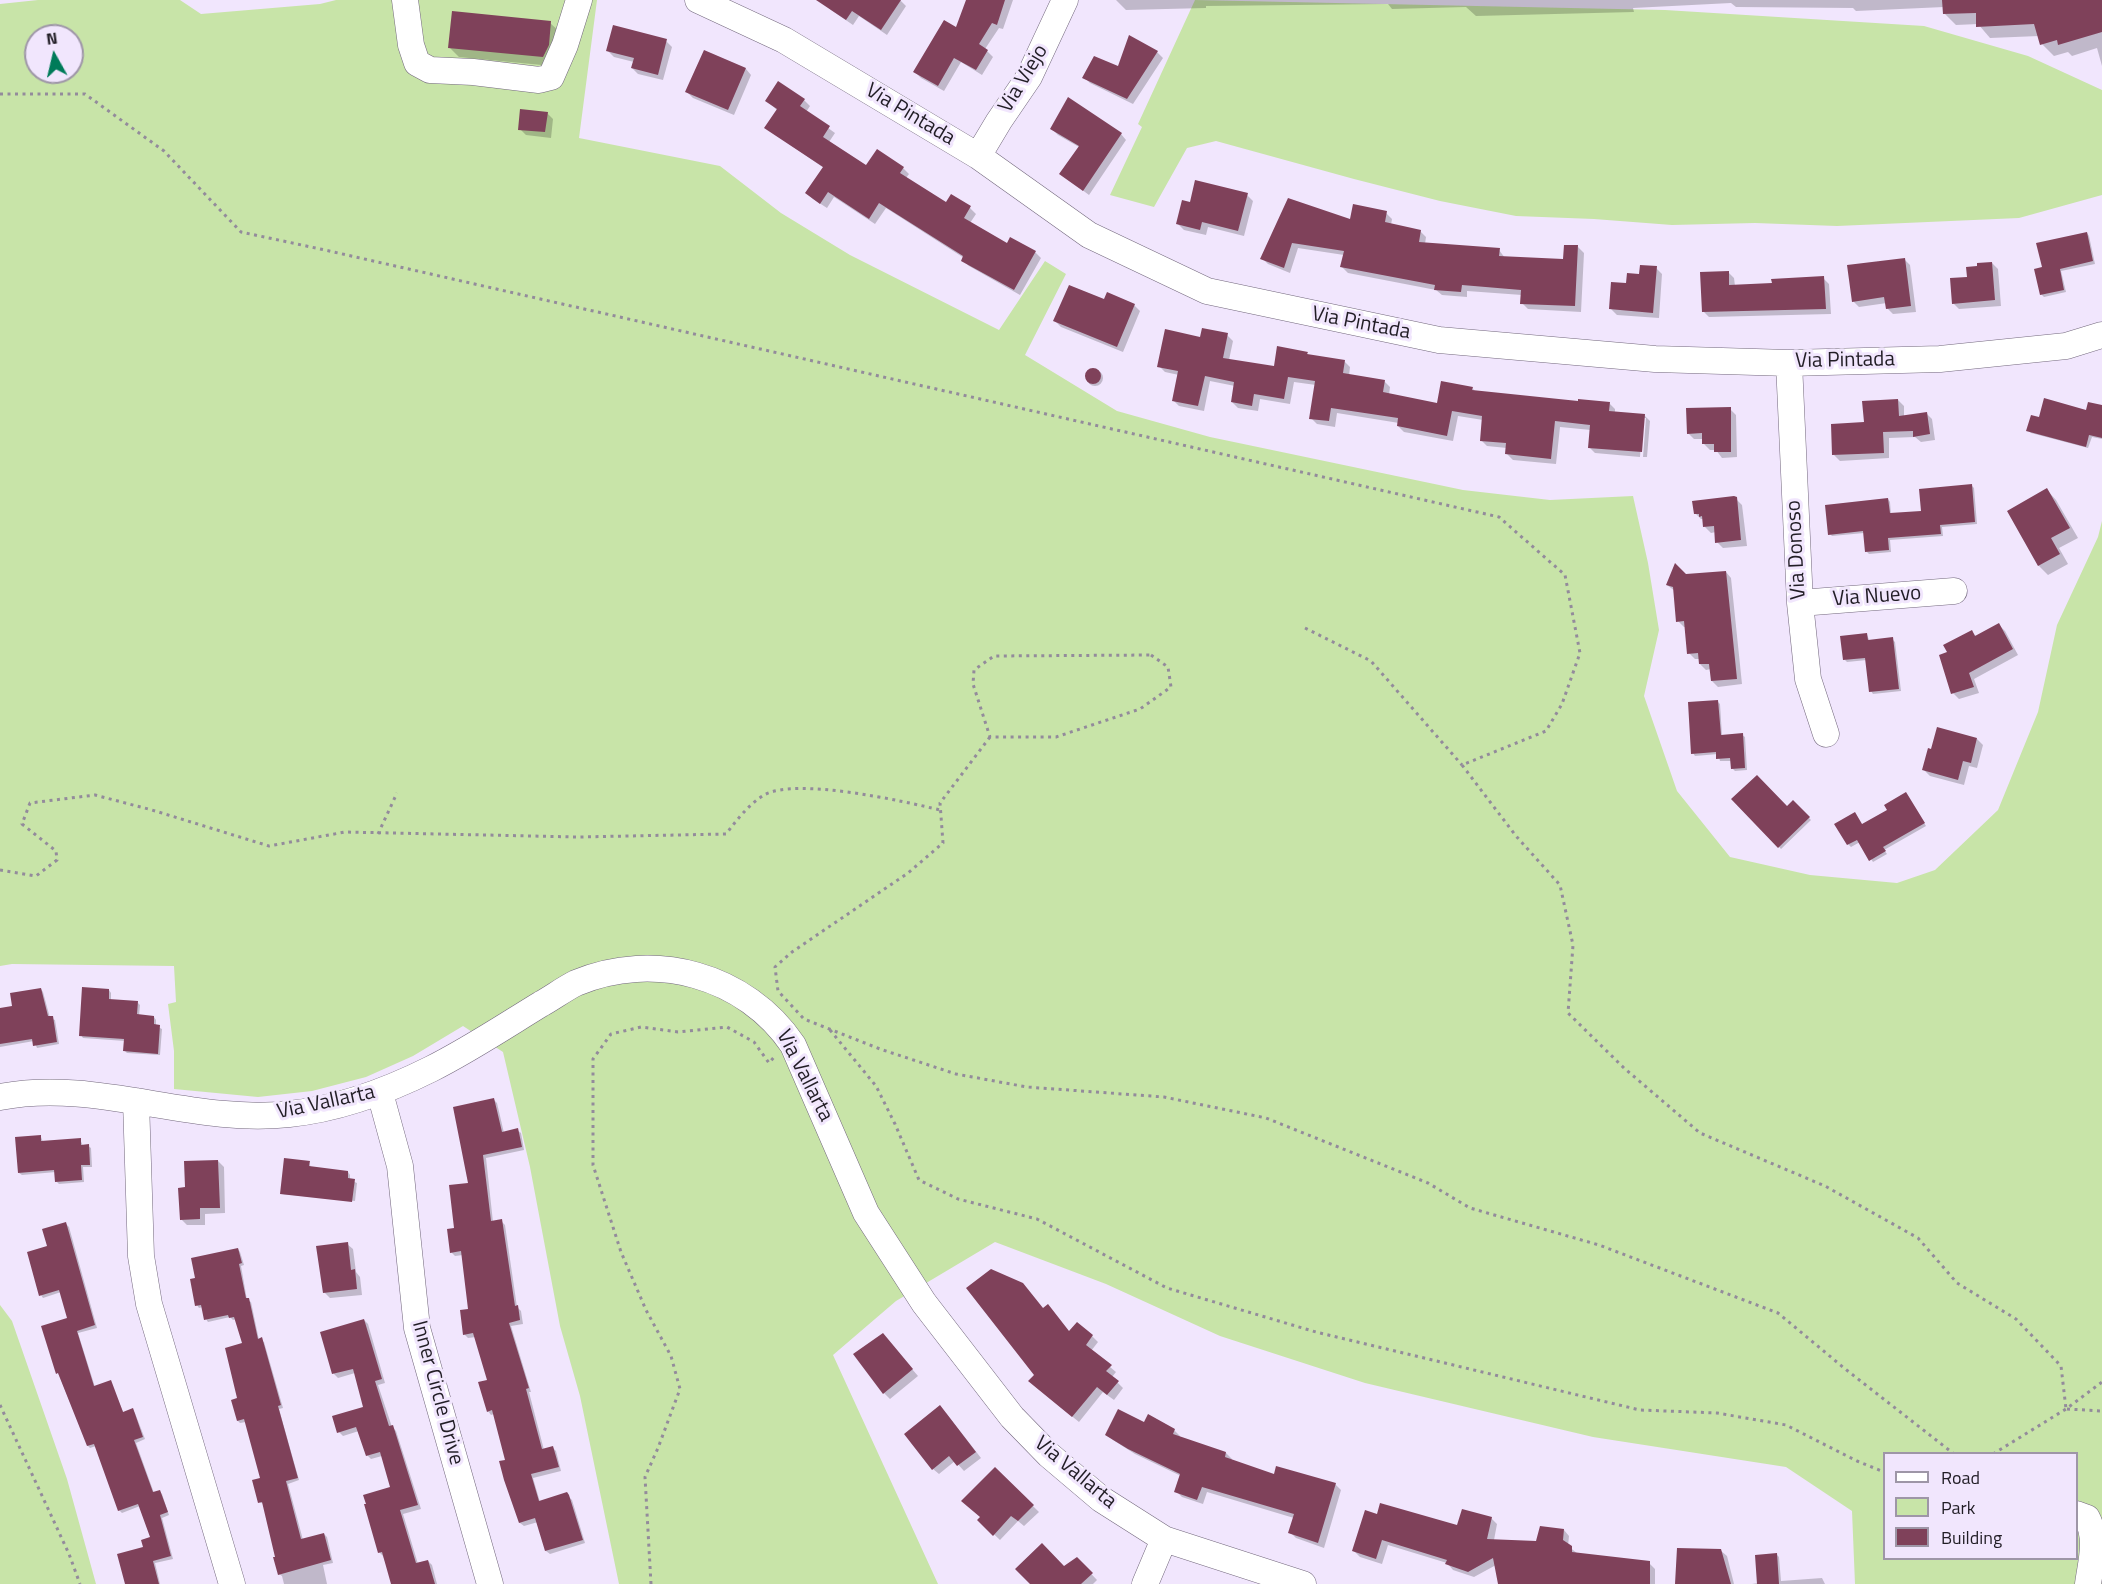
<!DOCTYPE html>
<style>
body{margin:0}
#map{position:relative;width:2102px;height:1584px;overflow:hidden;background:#f1e6fd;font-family:"Titillium Web",sans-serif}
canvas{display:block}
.legend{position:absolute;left:1883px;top:1452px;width:195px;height:108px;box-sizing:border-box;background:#f1e6fd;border:2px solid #9e96a7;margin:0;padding:8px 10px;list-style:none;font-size:18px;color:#211d25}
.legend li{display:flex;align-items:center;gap:12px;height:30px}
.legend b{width:30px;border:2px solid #9e96a7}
.north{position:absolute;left:24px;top:24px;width:60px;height:60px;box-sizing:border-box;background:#f1e6fd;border:2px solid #9e96a7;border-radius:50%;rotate:352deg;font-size:16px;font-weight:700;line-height:24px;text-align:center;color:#211d25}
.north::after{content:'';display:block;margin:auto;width:21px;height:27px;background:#007b59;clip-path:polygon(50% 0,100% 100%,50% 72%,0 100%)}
</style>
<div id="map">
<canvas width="2102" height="1584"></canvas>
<ul class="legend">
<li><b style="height:8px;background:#fff"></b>Road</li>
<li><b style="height:16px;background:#c8e4a8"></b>Park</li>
<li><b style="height:16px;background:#7f415a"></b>Building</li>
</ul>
<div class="north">N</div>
</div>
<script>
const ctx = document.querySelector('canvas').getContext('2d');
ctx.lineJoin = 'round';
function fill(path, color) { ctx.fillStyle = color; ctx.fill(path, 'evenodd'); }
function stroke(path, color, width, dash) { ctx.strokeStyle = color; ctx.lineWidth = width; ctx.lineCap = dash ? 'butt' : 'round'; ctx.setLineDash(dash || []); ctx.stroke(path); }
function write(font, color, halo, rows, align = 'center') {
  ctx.font = font + ' "Titillium Web",sans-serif'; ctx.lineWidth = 6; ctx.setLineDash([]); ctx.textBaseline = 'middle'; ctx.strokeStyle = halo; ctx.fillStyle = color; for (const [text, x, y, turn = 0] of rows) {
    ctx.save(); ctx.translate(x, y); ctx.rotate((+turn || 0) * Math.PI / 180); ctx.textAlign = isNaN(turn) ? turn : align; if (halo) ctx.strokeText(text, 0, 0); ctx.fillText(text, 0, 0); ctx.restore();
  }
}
fill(new Path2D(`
 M38 0H180L201 14 320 4 336 0H597L579 138 720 166 781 213 850 255 999 330 1045 261 1066 274 1025 355 1117 411 1210 437 1463 490 1550 500 1633 496 1648 563 1659 630 1644 696 1677 791 1730 857 1810 875 1897 883 1935 870 1998 810 2038 712 2057 625 2098 537 2102 521V1584H1855L1852 1511 1786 1467 1593 1437 1365 1383 1220 1336 1106 1284 995 1242 896 1301 833 1355 938 1584H619L580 1396 560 1326 530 1167 503 1052 463 1026 413 1056 366 1077 312 1091 258 1097 174 1089V1051L168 1004 176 1002 174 966 12 964 0 966V4ZM36 36H72V72H36ZM1884 1454H2076V1558H1884Z
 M1195 0 1665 10 1924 26 2028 56 2102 90V195L2019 218 1837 226 1755 223 1672 225 1594 219 1516 216 1440 201 1354 179 1216 141 1187 148 1154 207 1110 195 1142 127 1138 124Z
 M0 1305 12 1321 67 1479 96 1584H0Z`), '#c8e4a8');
fill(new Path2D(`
 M828 0H900L906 6 887 35 859 16 853 25 831 10 825 4Z
 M968 0H1013L1003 29 999 28 985 49 993 57 982 75 961 62 944 91 921 78 915 72 957 29Z
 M1116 0H2102V66L2097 48 2072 56 2068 52 2054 56 2042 44 2039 36 1990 38 1978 24 1956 25 1944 13V7L1856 11 1853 8 1736 7 1731 3 1633 8 1634 12 1476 16 1466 7 1392 9 1388 4 1206 6V8L1126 10Z
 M550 23 560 32 552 66 459 57 450 48Z
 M666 41 672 47 663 80 638 74 632 68 634 62 614 57 608 51Z
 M1157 52 1163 58 1133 104 1090 83 1084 77 1119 68Z
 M704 53 746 69 751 75 734 115 693 98 687 92Z
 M804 100 810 106 806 112 835 133 829 142 867 167 903 168 909 174 906 178 947 204 952 196 970 208 976 214 970 223 1007 245 1035 252 1041 258 1020 295 969 266 963 261 964 258 886 208 875 224 834 197 827 208 813 199 807 193 824 168 766 128 778 111 767 101Z
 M547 113 553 119 551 138 526 135 520 129Z
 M1052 129 1121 134 1126 140 1089 195 1061 174 1079 147 1058 135Z
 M1247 195 1253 201 1244 236 1208 227 1206 235 1184 230 1178 224Z
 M1289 200 1351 221 1386 213 1392 219 1391 225 1420 231 1426 237 1425 244 1499 250 1505 258 1564 260 1578 247 1584 253 1581 312 1528 309 1522 303V295L1467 291V297L1442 295 1436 290 1348 273 1342 267 1344 255 1298 248 1290 273 1268 264 1262 258Z
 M2087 233 2089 236 2095 264 2061 271 2066 292 2044 297 2041 294 2043 268Z
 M1904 259 1910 265 1916 312 1893 314 1887 308V303L1859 307 1853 301Z
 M1992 263 1998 269 2001 306 1959 309 1953 303 1968 278Z
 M1656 268 1662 274 1659 318 1617 315 1611 309 1628 285Z
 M1728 272 1734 278 1735 286 1773 285 1823 278 1829 284 1831 314 1709 317 1703 311Z
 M1105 301 1134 305 1140 311 1123 352 1061 327 1055 321Z
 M1227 335 1233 341 1229 360 1275 368 1307 353 1309 356 1344 361 1350 367 1349 376 1384 381 1390 387 1389 395 1438 404 1472 388 1476 392 1579 402 1609 403 1615 409V413L1644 415 1650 421 1647 457H1643L1646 418H1643L1640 457 1595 453 1589 447 1591 430 1560 427 1556 464 1513 460 1507 454V448L1487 446 1481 440 1483 420 1458 416 1453 441 1404 432 1398 426 1399 423 1337 413 1335 427 1317 424 1311 418 1316 385 1294 382 1290 404 1260 399 1258 411 1238 408 1232 402 1235 386 1210 381 1204 411 1179 406 1173 400 1179 375 1165 372 1159 366 1202 338Z
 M1087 378a8 8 0 1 1 16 0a8 8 0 1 1-16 0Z
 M1898 400 1904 406V416L1926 413 1932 419 1935 440 1921 442 1915 437 1889 438V458L1840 461 1834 455Z
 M2102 407V439L2092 437 2088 448 2031 433 2028 430 2040 419 2087 411Z
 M1730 409 1736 415 1737 457 1722 458 1716 450H1710L1704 444V439H1694L1688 433Z
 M1972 486 1974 488 1977 524 1942 527 1943 536 1890 540 1891 552 1869 554 1867 552 1864 533 1832 536 1830 534 1888 499 1890 502 1891 515 1922 512Z
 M2047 490 2056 500 2078 538 2059 548 2068 564 2048 575 2039 566 2009 512Z
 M1736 499 1742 505 1747 546 1723 548 1717 542 1716 532 1711 533 1705 527 1704 519H1701L1695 513Z
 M1726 572 1731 578 1742 684 1718 687 1712 681 1711 669 1706 670 1700 664V659H1695L1689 653 1686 627H1684L1678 621 1675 591 1667 585 1685 576Z
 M1999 625 2005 631 2018 655 1974 679 1979 693 1959 699 1953 693 1949 652 1972 632 1977 637Z
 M1867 635 1870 642 1892 639 1895 642 1901 691 1873 694 1871 691 1867 660 1847 662 1845 660Z
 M1718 702 1720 704 1722 736 1742 735 1745 737 1747 770 1735 771 1732 768V761H1720L1718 754 1695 756 1693 753Z
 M1977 739 1983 745 1977 768 1969 766 1964 785 1930 776 1924 770Z
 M1906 794 1926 826 1884 850 1887 854 1873 862 1860 842 1851 847 1848 844 1836 824 1863 826 1889 810Z
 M1733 799 1787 808 1793 802 1811 820 1781 849Z
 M41 989 43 992 50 1018 55 1020 59 1044 37 1048 34 1041 0 1047V1010L14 1007Z
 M109 990 111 993V1001L137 1002 140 1005 139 1016 154 1017 156 1020V1026L162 1029 160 1055 127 1053 124 1050 125 1041 83 1038 81 1035Z
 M494 1100 497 1103 504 1133 517 1130 521 1133 524 1150 486 1158 493 1222 501 1221 505 1225 517 1307 521 1311 523 1324 511 1326 531 1392H529L544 1450 553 1448 556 1451 561 1471 533 1478 540 1502 566 1494 572 1500 585 1543 550 1554 546 1551 538 1522 524 1526 520 1523 501 1462 506 1461 494 1414 491 1415 488 1411 489 1381 476 1337 468 1338 464 1334 469 1311 463 1255 455 1256 451 1252 455 1229Z
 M41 1137 43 1142 80 1139 83 1146H88L91 1148 92 1167H83L84 1182 59 1184 56 1181V1172L22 1175 19 1173Z
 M218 1161 224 1167 225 1213 205 1214V1225H187L181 1219 187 1188Z
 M309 1162 311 1168 348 1172 350 1175V1180L357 1183 355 1201 282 1194Z
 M66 1224 69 1227 97 1328 78 1333 95 1387 110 1381 124 1414 133 1410 135 1413 145 1439 136 1443 154 1493 159 1491 162 1494 169 1515 162 1518 173 1559 155 1563 160 1584H127L152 1538 140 1506 122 1513 119 1510 96 1446 90 1448 88 1446 58 1373 69 1319 61 1292 43 1298 41 1295 49 1247Z
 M347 1244 353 1249 356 1272 360 1277 362 1295 330 1298 324 1292Z
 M238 1249 240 1252 244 1265 241 1266 247 1300 251 1302 259 1340 264 1342 283 1408 279 1409 299 1480 288 1484 303 1540 324 1534 327 1537 333 1563 323 1565 327 1584H284L282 1576 279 1574 277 1558 264 1504 259 1502 262 1479 246 1422 240 1423 238 1421 244 1344 237 1319 233 1320 230 1317 208 1322 206 1319 203 1307 199 1308 197 1305Z
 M1043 1309 1070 1333 1092 1336 1098 1342 1091 1351 1116 1372 1112 1377 1123 1388 1114 1400 1103 1392 1079 1422 1036 1387 1035 1375Z
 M364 1320 368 1324 385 1383 378 1385 392 1427 396 1431 421 1509 403 1514 418 1564 428 1561 432 1565 437 1584H393L383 1556 379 1552 392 1488 382 1456 371 1459 367 1455 359 1431 343 1436 339 1432 365 1408 355 1373 338 1378 334 1374 322 1333Z
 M888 1341 918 1376 890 1399 884 1393Z
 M946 1413 981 1458 964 1471 955 1461 939 1474 933 1469Z
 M1145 1424 1174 1430 1180 1436 1179 1438 1226 1453 1232 1459 1231 1461 1275 1476 1335 1484 1341 1490 1324 1548 1296 1538 1290 1532 1294 1518 1207 1492 1203 1504 1182 1497 1176 1491 1181 1476 1135 1454 1113 1440 1107 1434Z
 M995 1469 1039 1512 1024 1526 1018 1521 1000 1540 979 1520 982 1517Z
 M1378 1515 1458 1527 1491 1518 1497 1524 1494 1540 1537 1542 1564 1530 1569 1536 1568 1546 1578 1554 1649 1563 1655 1569V1584H1500L1496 1565 1474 1577 1453 1570 1447 1563 1388 1545 1382 1564 1360 1557 1354 1551Z
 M1720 1550 1727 1556 1734 1584H1677Z
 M1777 1555 1779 1557 1781 1581 1822 1578 1825 1584H1752L1758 1583Z
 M1077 1559 1097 1580 1093 1584H1032L1064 1568Z`), '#0003');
fill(new Path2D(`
 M816 0H901L881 30 852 11 846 20Z
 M966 0H1005L997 25 992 23 979 44 988 50 976 70 954 58 938 86 913 72 944 20 956 27Z
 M1942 0H2102V32L2058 45 2057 40 2040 45 2034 24 1976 27V13L1943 14Z
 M452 11 551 21 549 45 543 57 448 48Z
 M613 25 667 39 658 75 631 68 634 58 606 51Z
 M1129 35 1158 51 1127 99 1082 78 1094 56 1118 66Z
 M704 50 746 68 728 110 685 92Z
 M778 81 805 99 800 106 830 126 823 137 866 165 877 149 904 167 900 173 946 202 951 194 971 206 964 218 1007 243 1010 237 1036 251 1014 290 961 261 963 256 879 203 869 219 828 192 820 204 805 193 823 167 764 128 777 109 765 101Z
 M1068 97 1122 133 1083 191 1059 174 1079 146 1050 129Z
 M520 109 548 112 545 132 518 130Z
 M1195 180 1248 193 1238 231 1202 222 1200 230 1176 224 1182 200 1190 202Z
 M1288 198 1350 219 1353 204 1387 211 1385 222 1421 230 1419 242 1500 248 1499 256 1563 259 1564 245H1578L1575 306 1520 304 1521 290 1462 285 1461 292 1434 290 1435 285 1340 267 1344 251 1292 243 1284 268 1260 259Z
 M2087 232 2093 261 2060 269 2064 290 2040 295 2034 269 2042 267 2036 243Z
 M1905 258 1911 306 1886 309 1884 297 1852 302 1847 265Z
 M1992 262 1995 300 1952 304 1950 278 1967 277 1966 267 1977 266V263Z
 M1640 265 1657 266 1653 313 1609 309 1611 282 1626 283 1627 273 1639 274Z
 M1729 271V285L1772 283 1771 279 1824 276 1826 309 1702 312 1700 272Z
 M1069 285 1104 299 1107 292 1135 304 1117 347 1053 321Z
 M1202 328 1228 333 1223 358 1274 366 1277 346 1308 352 1307 354 1345 360 1343 373 1385 380 1383 392 1437 403 1441 381 1473 387 1472 390 1578 401V399L1610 402 1609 411 1645 414 1642 452 1588 448 1590 425 1555 421 1551 459 1505 454 1506 443 1480 441 1482 416 1452 411 1447 436 1397 426 1398 418 1331 408 1329 421 1309 419 1315 381 1288 377 1284 399 1254 394 1252 406 1231 402 1234 382 1205 376 1198 406 1172 401 1178 371 1157 367 1165 329 1200 337Z
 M1085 376a8 8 0 1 1 16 0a8 8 0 1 1-16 0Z
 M2044 398 2086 410 2088 402 2102 405V438L2089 435 2086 447 2026 431 2031 415 2039 417Z
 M1898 399 1899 416 1927 412 1930 434 1913 437V431L1883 432 1884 453 1832 455 1831 424 1864 422 1862 401Z
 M1731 407V452H1714V444H1702V433L1687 434 1686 408Z
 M1972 484 1975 522 1940 525 1941 534 1888 538 1889 550 1865 552 1863 531 1828 535 1825 505 1888 498 1890 513 1921 511 1919 489Z
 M2047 488 2070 528 2051 538 2060 554 2038 566 2007 511Z
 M1734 496 1737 497 1741 540 1715 543 1714 526 1703 527 1702 516 1699 517V514H1694L1692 501Z
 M1675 563 1686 574 1726 571 1737 679 1711 681 1709 664H1699L1698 653 1687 654 1684 621 1676 622 1673 587 1666 585Z
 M1999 623 2013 649 1969 673 1974 687 1951 694 1939 655 1947 652 1943 645 1972 630 1975 636Z
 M1867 633 1868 640 1893 637 1899 689 1869 692 1865 658 1843 660 1840 636Z
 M1718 700 1721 735 1743 733 1745 768 1731 769 1730 758 1716 759V752L1691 754 1688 702Z
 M1937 727 1977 738 1971 763 1963 761 1958 780 1922 770 1928 748 1931 749Z
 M1757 775 1787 806 1793 800 1810 817 1778 848 1731 799Z
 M1906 792 1925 823 1883 847 1886 851 1869 861 1857 840 1847 845 1834 824 1855 812 1862 824 1887 810 1884 805Z
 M82 987 109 989V999L138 1001 137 1014 154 1016V1024L160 1025 158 1054 123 1051 124 1039 79 1036Z
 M41 988 48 1016H53L57 1042 33 1046 32 1039 0 1044V1008L12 1006 10 993Z
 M494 1098 502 1132 518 1128 522 1147 483 1155 491 1221 502 1219 515 1306 518 1305 520 1320 509 1323 529 1388 526 1389 542 1449 553 1446 559 1467 531 1474 539 1501 567 1492 569 1495 583 1540 545 1551 535 1518 519 1523 504 1480 499 1461 505 1460 492 1410 487 1412 478 1382 487 1380 473 1333 463 1335 460 1310 468 1309 461 1251 450 1253 447 1229 454 1228 449 1185 468 1183 453 1107Z
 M41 1135V1141L81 1138V1145L89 1144 90 1165H81L82 1180 55 1182 54 1170 18 1173 15 1137Z
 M284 1158 310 1161 309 1166 348 1171V1178L355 1179 352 1202 280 1194Z
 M218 1160 220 1208H200V1219L180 1220 178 1188 185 1187 184 1161Z
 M66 1222 95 1325 77 1331 94 1386 111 1380 123 1412 133 1408 143 1437 134 1440 153 1492 160 1490 168 1512 160 1515 171 1556 153 1561 159 1584H125L117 1554 143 1547 141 1540 150 1537 138 1504 118 1511 94 1444 87 1446 58 1373 56 1374 41 1326 67 1318 59 1290 39 1296 27 1252 47 1246 42 1229Z
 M348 1242 351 1270 355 1269 357 1289 323 1293 316 1246Z
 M238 1248 242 1263 239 1264 246 1298H249L258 1339 262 1337 281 1405 278 1406 298 1478 286 1481 301 1539 324 1533 331 1560 278 1575 273 1557H275L262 1502 258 1503 252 1480 260 1478 244 1419 237 1421 231 1400 237 1398 225 1348 242 1343 234 1317 229 1318 228 1315 204 1320 201 1305 195 1306 190 1279 195 1278 191 1258Z
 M991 1269 1023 1283 1043 1308 1048 1304 1069 1331 1077 1322 1093 1335 1086 1345 1112 1365 1106 1371 1119 1381 1107 1395 1097 1387 1072 1417 1028 1381 1034 1375 966 1288Z
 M364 1319 382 1379 375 1381 389 1426 393 1425 418 1505 400 1510 416 1563 428 1560 435 1584H391L382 1552 378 1553 364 1504H366L363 1495 390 1487 380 1452 366 1456 356 1427 337 1433 332 1416 363 1407 353 1369 332 1374 320 1332Z
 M883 1333 913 1369 883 1394 853 1354Z
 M940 1405 976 1452 957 1466 949 1456 932 1470 904 1434Z
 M1118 1409 1144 1422 1148 1414 1175 1429 1173 1434 1226 1452 1225 1457 1274 1474 1276 1466 1336 1483 1318 1543 1288 1533 1294 1514 1202 1487 1197 1500 1174 1492 1180 1474 1128 1449 1105 1435Z
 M995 1467 1034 1505 1018 1521 1011 1516 993 1536 977 1520 980 1517 961 1501Z
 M1380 1503 1457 1525 1462 1509 1492 1517 1487 1539 1536 1541 1540 1526 1564 1529 1563 1540 1572 1546V1552L1650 1561V1584H1498L1493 1558 1468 1572 1445 1564 1447 1560 1382 1540 1376 1559 1352 1551 1365 1510 1377 1514Z
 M1042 1543 1064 1566 1077 1557 1093 1573 1081 1584H1030L1015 1569Z
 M1677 1548 1721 1549 1731 1584H1675Z
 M1777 1553 1779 1584H1757L1755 1555Z`), '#7f415a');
const minor = new Path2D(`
 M405 0 411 45 417 63 430 70 473 72 539 80 551 77 565 45 579 0
 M698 0 784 40 978 156 1089 235 1207 291 1439 340 1655 359 1789 363 1940 359 2066 346 2102 335
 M978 156 999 121 1029 77 1065 0
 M1789 363 1800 603 1808 679 1826 734
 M1800 603 1954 591
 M380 1093 400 1166 417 1328 490 1584
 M0 1097C96 1078 192 1125 289 1114 338 1109 387 1091 431 1069 469 1050 505 1026 541 1004 552 998 564 989 576 983 654 950 746 975 793 1045L866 1213 924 1303 1012 1417 1049 1455 1101 1499 1164 1539 1303 1584
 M136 1101 141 1256 149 1304 232 1584
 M2076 1514 2087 1518C2098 1539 2091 1562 2088 1584
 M1145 1584 1164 1539`);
stroke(minor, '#73687d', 27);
stroke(new Path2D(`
 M0 94H85L164 151 241 232 325 250 1499 517 1565 575 1580 653 1562 704 1546 731 1462 765 1516 836 1560 885 1573 945 1568 1013 1624 1068 1700 1133 1825 1186 1918 1238 1957 1283 2016 1319 2061 1366 2066 1409
 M1305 628 1371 661 1462 765
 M1151 655 1168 667 1171 687 1140 709 1056 737H990L973 684 974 670 994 656Z
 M990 737 940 803 943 843 908 873 792 952 775 967 778 991 804 1019 880 1049 956 1074 1027 1087 1164 1097 1266 1118 1428 1183 1470 1208 1599 1245 1778 1313 1844 1368 1954 1454
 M378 834 397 793
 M0 870 36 876 57 860 56 851 22 824 30 803 95 795 152 810 269 846 345 832 578 837 726 834C737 820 748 805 764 795 796 777 903 801 940 810
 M830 1030 876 1086 895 1124 919 1180 958 1199 1037 1219 1167 1288 1316 1332 1640 1410 1717 1413 1786 1425 1857 1461 1884 1472
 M0 1405 69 1554 80 1584
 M2067 1409 2102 1411
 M1993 1454 2066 1409 2102 1382
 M651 1584 645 1477 658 1448 680 1389 671 1356 646 1310 621 1252 593 1165V1059L611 1034 641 1027 678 1032 727 1027 754 1042 769 1063 775 1056`), '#938b9b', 3, [3, 4.5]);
stroke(minor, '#fff', 26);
write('21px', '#211d25', '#f1e6fd', [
 ["Via Viejo",1024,79,-59],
 ["Via Pintada",910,115,31],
 ["Via Pintada",1361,324,11],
 ["Via Pintada",1845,361,-1],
 ["Via Donoso",1797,550,-93],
 ["Via Nuevo",1877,597,-4],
 ["Via Vallarta",804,1076,63],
 ["Via Vallarta",326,1103,-12],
 ["Inner Circle Drive",437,1393,75],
 ["Via Vallarta",1075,1473,40]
]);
</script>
